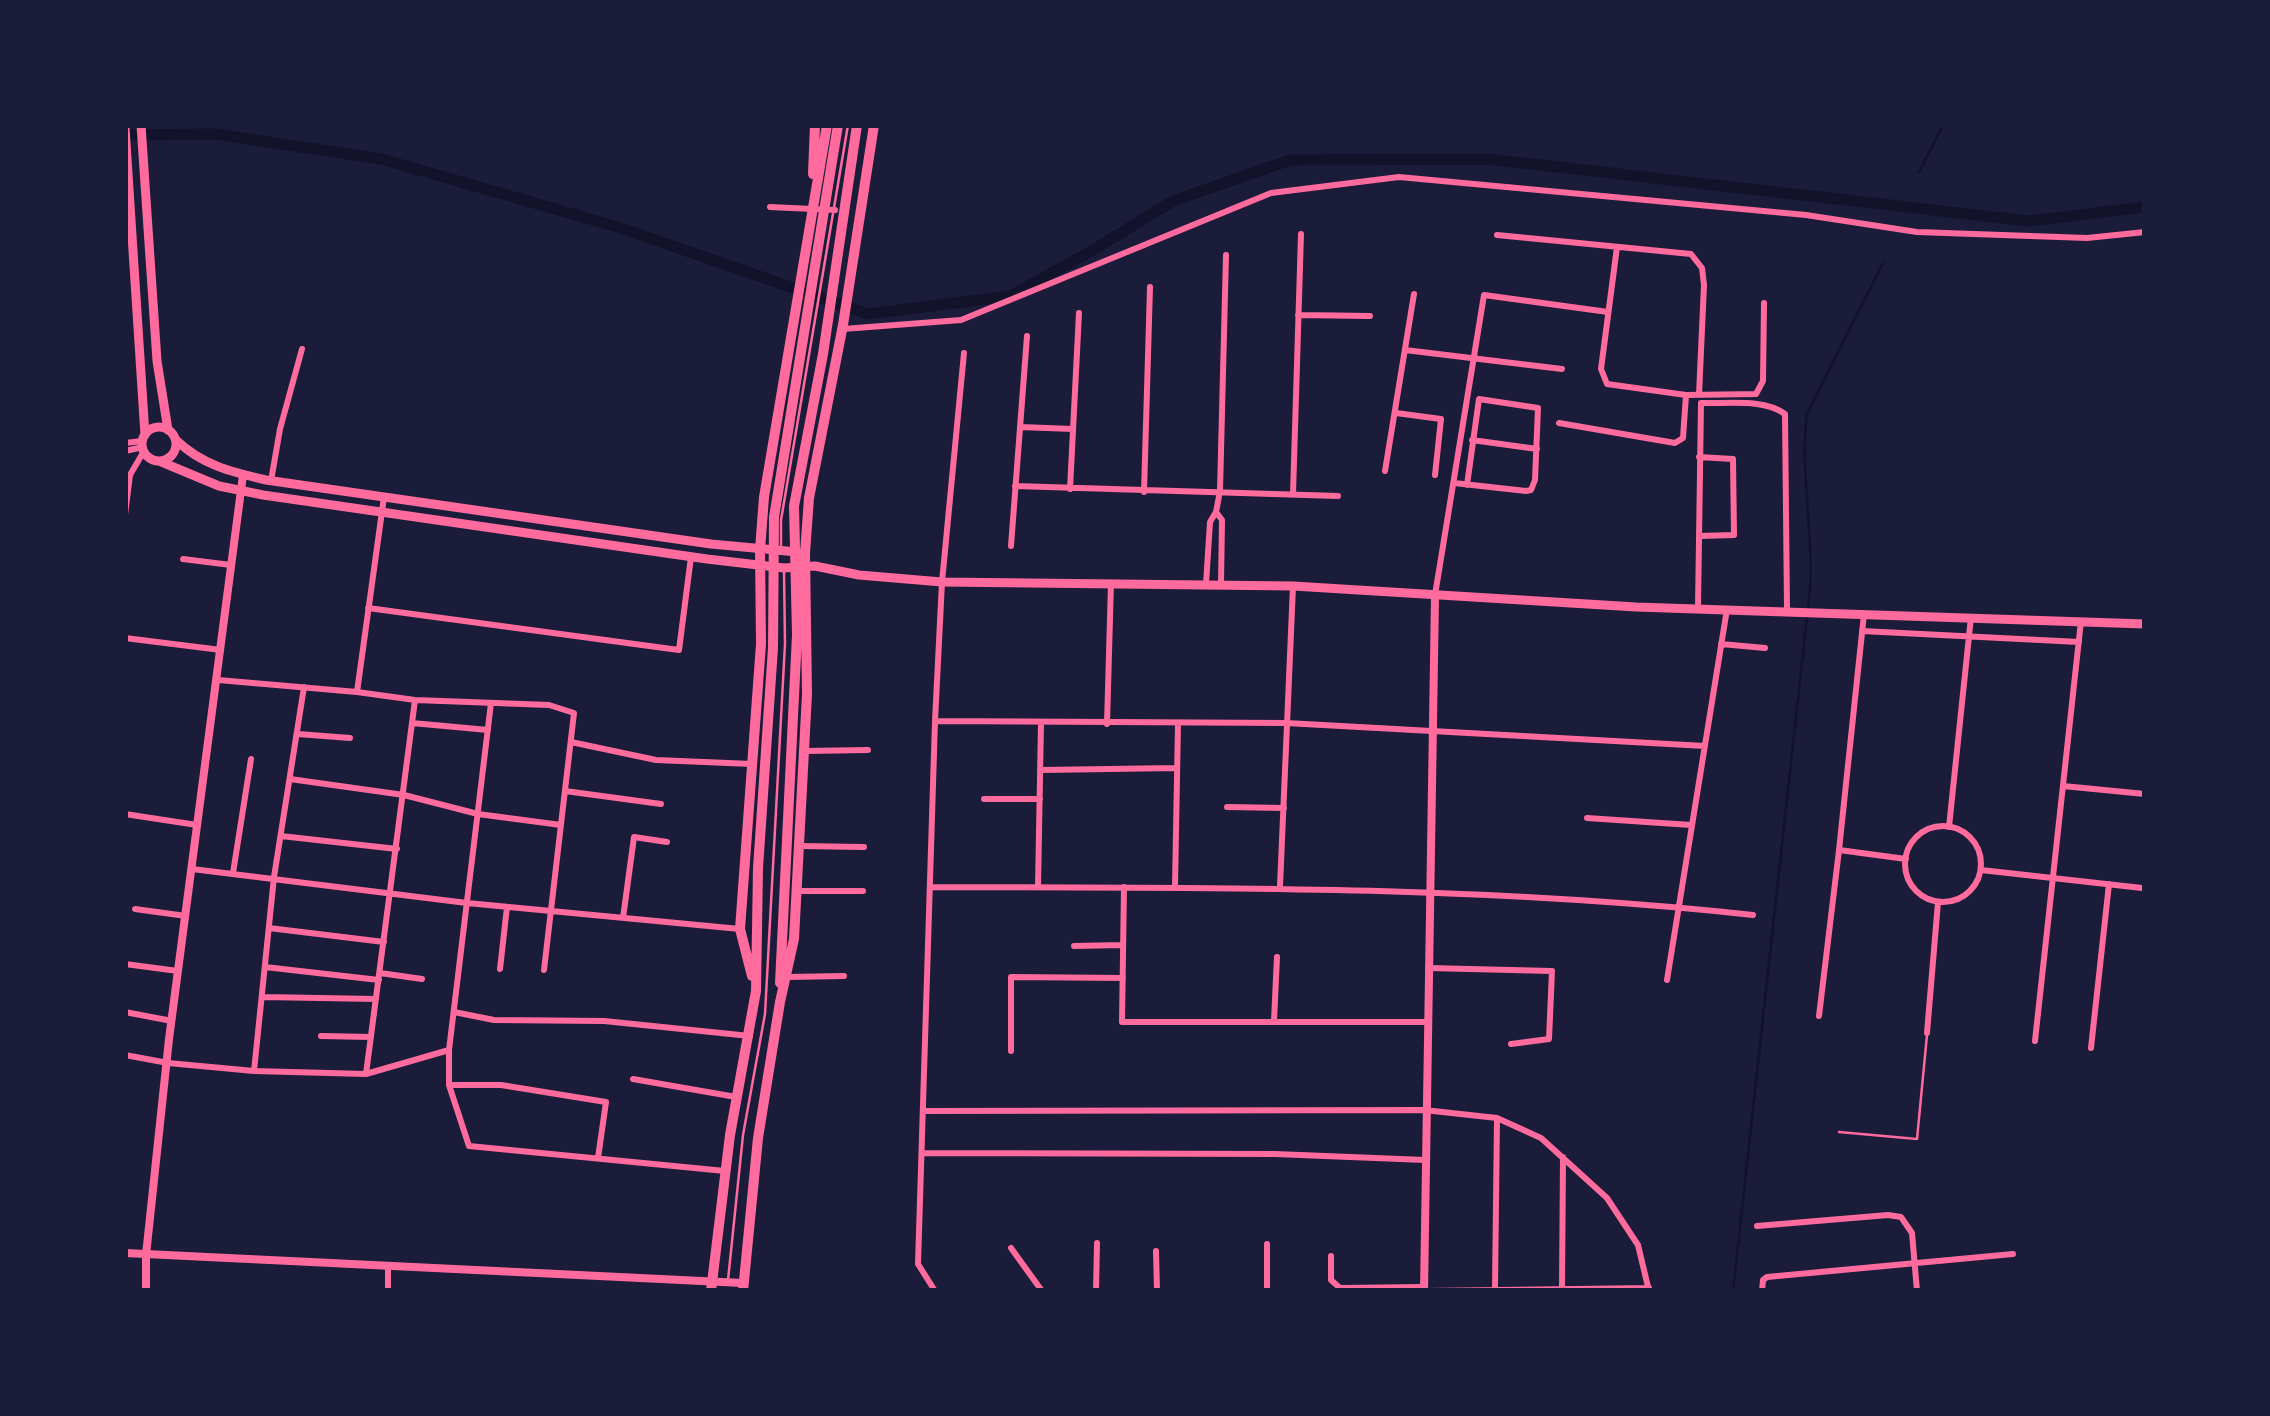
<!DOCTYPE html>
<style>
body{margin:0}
#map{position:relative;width:2270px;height:1416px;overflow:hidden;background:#1b1b3a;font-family:Montserrat,sans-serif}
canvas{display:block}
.frame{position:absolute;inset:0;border:128px solid #1b1b3a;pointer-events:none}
</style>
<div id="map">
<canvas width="2270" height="1416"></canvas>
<div class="frame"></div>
</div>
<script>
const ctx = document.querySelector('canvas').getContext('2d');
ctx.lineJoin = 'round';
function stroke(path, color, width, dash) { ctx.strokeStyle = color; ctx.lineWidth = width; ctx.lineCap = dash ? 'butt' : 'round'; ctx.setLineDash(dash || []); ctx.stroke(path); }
stroke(new Path2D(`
 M1919 172 1943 125
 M1808 609C1817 544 1799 479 1807 414L1883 263
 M1733 1291 1807 617`), '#12122b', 2.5);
stroke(new Path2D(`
 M125 135 215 134 381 159 618 227 868 314 1010 296 1093 250 1173 201 1290 160 1488 159 2029 221 2145 207`), '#12122b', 11);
stroke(new Path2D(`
 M781 548V520L848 125
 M1839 1132 1917 1139 1927 1035
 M728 1280 743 1135 765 1014 785 644 784 571`), '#ff6b9d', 2.5);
stroke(new Path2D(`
 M770 207 835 210
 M1497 235 1691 254 1702 268 1704 285 1699 395
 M1617 247 1601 369 1607 384 1686 395 1756 394 1763 381 1764 303
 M1298 315 1370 316
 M843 329 961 320 1271 193 1399 177 1806 215 1917 232 2087 238 2145 232
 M1405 350 1562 369
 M1396 413 1441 419 1435 475
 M1559 423 1675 443 1683 438 1686 395
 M1020 427 1073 429
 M1472 440 1537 449
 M125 443 142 441
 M125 451 143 447
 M1385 471 1414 294
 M271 481 280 429 302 349
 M1454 483 1526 491 1531 490 1535 480 1538 408 1479 399 1467 485
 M1015 486 1338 496
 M1070 489 1079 313
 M1144 492 1150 287
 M1293 494 1301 234
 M1216 512 1222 520 1221 584
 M125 515 130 475 144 451
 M1699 536 1734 535 1733 459 1699 457
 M1011 546 1027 336
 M183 559 231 565
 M1206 584 1210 522 1216 512 1220 491 1226 255
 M1435 595 1484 295 1608 312
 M1698 607 1701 403C1726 404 1764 398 1785 414L1787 610
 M368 608 679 650 691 557
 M1864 614 1839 850 1906 859
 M1862 631 2079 642
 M125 638 221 650
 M1721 644 1765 648
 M218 680 357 692 415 700 549 705 574 713 544 970
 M357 692 384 497
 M935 721 1286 723 1705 746
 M412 723 488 730
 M1107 724 1111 583
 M298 734 350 738
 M571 742 656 760 752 764
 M805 751 868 750
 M1041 770 1177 768
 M290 779 404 795 478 814 561 825
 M2063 786 2145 794
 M565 791 661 804
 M984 799H1040
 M1227 807 1284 808
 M125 814 197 825
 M1587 818 1691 825
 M1905 864a38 38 0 1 1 76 0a38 38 0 1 1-76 0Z
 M1949 827 1971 617
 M281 836 397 849
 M800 846 864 847
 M192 869 467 903 740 929
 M1981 870 2142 888
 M233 873 251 759
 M1175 886 1178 724
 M1280 886 1293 586
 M930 887C1205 888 1479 885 1753 915
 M1038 887 1041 723
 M1124 887 1122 1022H1426
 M797 891H863
 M135 909 186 916
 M623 918 634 837 667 842
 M269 928 384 942
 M1074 946 1123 945
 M125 964 178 971
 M265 967 379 980
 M1428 968 1552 971 1549 1039 1511 1044
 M500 969 507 907
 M380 973 422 979
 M787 977 844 976
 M1667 980 1727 609
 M262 997 376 999
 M125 1012 172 1021
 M454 1012 494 1020 604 1021 750 1036
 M1819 1016 1839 850
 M1274 1021 1277 957
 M1927 1033 1938 902
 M321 1036 371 1037
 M2035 1041 2081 621
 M2091 1048 2109 884
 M449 1050V1085L469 1146 725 1171
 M1011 1051V977L1123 978
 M125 1055 168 1063 254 1071 366 1074 449 1050 491 703
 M254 1071 274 877 304 687
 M366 1074 415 700
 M633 1079 736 1097
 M449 1085H501L606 1102 598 1158
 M924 1111 1424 1110 1497 1118 1541 1138 1607 1198 1638 1245 1649 1291
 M922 1153 1275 1154 1425 1160
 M1757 1226 1888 1215 1901 1217 1912 1233 1917 1291
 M1011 1248 1042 1291
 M1156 1251 1157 1291
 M1331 1256V1280L1340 1288 1424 1287
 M1495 1288 1497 1118
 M1562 1288 1563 1157
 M388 1291V1265
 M935 1291 918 1264 935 721 942 582 964 353
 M1096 1291 1097 1243
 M1267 1291V1244
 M1424 1291 1649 1288
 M1762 1291 1763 1280 1767 1277 2013 1254`), '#ff6b9d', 6);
stroke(new Path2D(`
 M125 1253 743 1283
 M146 1291V1255L169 1039 243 475
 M1424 1291 1435 597`), '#ff6b9d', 8);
stroke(new Path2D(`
 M141 125 157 361 168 430
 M125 128 145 435
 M142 444a17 17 0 1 1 34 0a17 17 0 1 1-34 0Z
 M176 440C202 465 231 472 266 480L711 544 797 552
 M159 461 219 486 263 495 707 559 784 568 815 566 859 575 942 582 1293 586 1636 607 2145 624`), '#ff6b9d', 9);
stroke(new Path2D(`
 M813 174 815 125
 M752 976 740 929 761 644 760 550 764 497 827 125
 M780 983 797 635 794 506 823 354 857 125
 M711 1291 730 1135 756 991 758 868 773 648 774 517 838 125
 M743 1291 758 1138 780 1002 794 939 807 694 805 553 809 498 843 325 874 125`), '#ff6b9d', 10);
</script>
